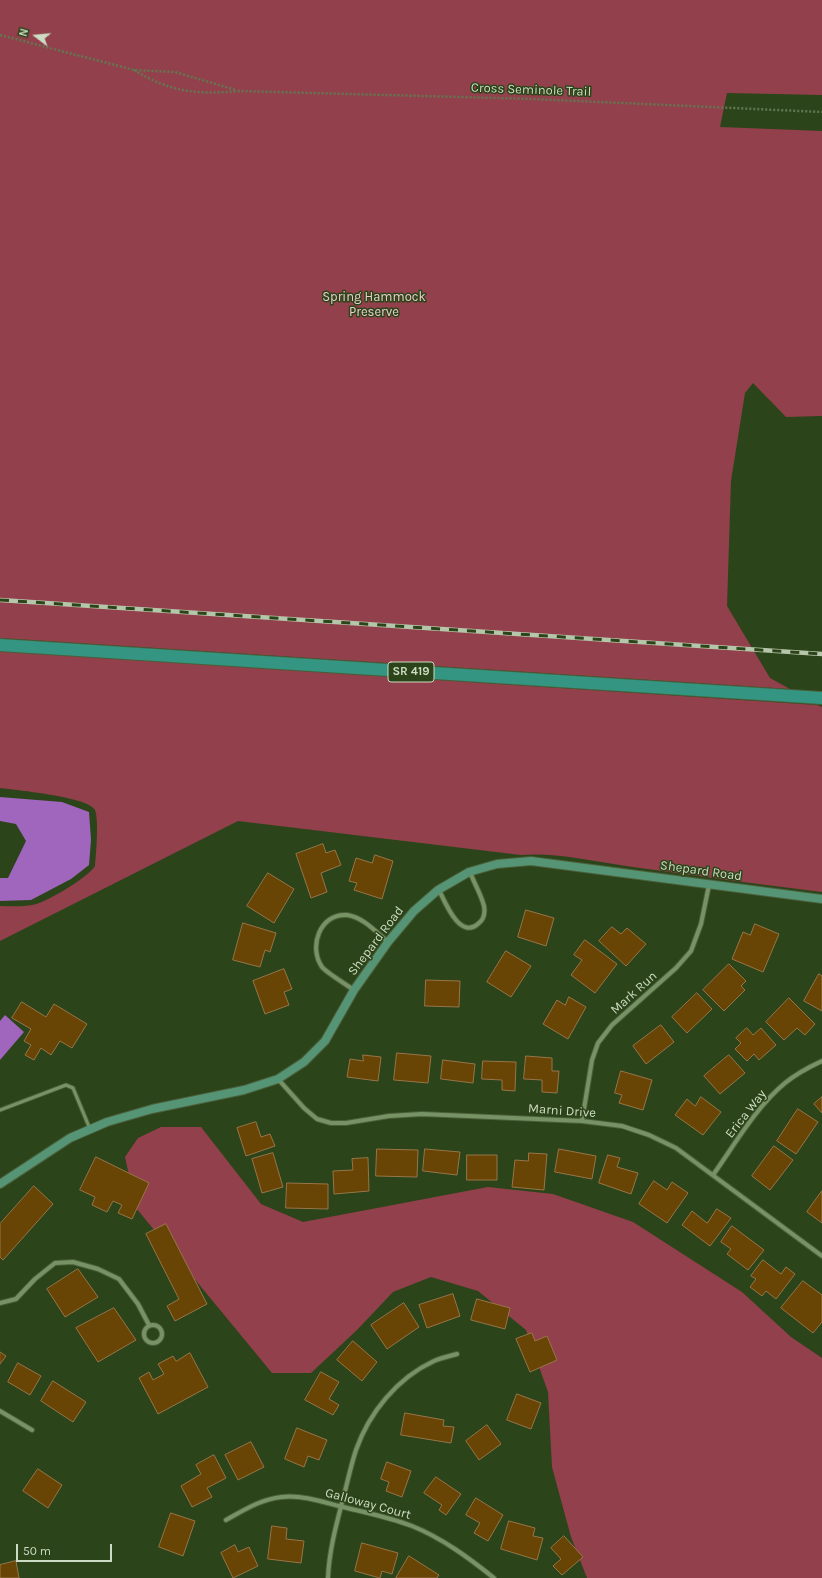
<!DOCTYPE html>
<style>
body{margin:0}
#map{position:relative;width:822px;height:1578px;overflow:hidden;background:#2c4419;font-family:Karla,sans-serif}
canvas{display:block}
.north{position:absolute;left:16px;top:16px;width:40px;height:40px;-webkit-text-stroke:3px #2c4419;paint-order:stroke;rotate:286deg;font-size:11px;font-weight:700;line-height:16px;text-align:center;color:#ccdbc3}
.north::after{content:'';display:block;margin:auto;width:14px;height:18px;background:#ccdbc3;clip-path:polygon(50% 0,100% 100%,50% 72%,0 100%)}
.scale{position:absolute;left:16px;top:1544px;width:96px;height:18px;box-sizing:border-box;border:2px solid #ccdbc3;border-top:0;padding-left:5px;font-size:12px;line-height:14px;white-space:nowrap;color:#ccdbc3;-webkit-text-stroke:3px #2c4419;paint-order:stroke}
</style>
<div id="map">
<canvas width="822" height="1578"></canvas>
<div class="north">N</div>
<div class="scale">50 m</div>
</div>
<script>
const ctx = document.querySelector('canvas').getContext('2d');
ctx.lineJoin = 'round';
function fill(path, color) { ctx.fillStyle = color; ctx.fill(path, 'evenodd'); }
function stroke(path, color, width, dash) { ctx.strokeStyle = color; ctx.lineWidth = width; ctx.lineCap = dash ? 'butt' : 'round'; ctx.setLineDash(dash || []); ctx.stroke(path); }
function write(font, color, halo, rows, align = 'center') {
  ctx.font = font + ' Karla,sans-serif'; ctx.lineWidth = 3; ctx.setLineDash([]); ctx.textBaseline = 'middle'; ctx.strokeStyle = halo; ctx.fillStyle = color; for (const [text, x, y, turn = 0] of rows) {
    ctx.save(); ctx.translate(x, y); ctx.rotate((+turn || 0) * Math.PI / 180); ctx.textAlign = isNaN(turn) ? turn : align; if (halo) ctx.strokeText(text, 0, 0); ctx.fillText(text, 0, 0); ctx.restore();
  }
}
fill(new Path2D(`
 M0 0H822V95L727 93 720 127 822 131V416L786 417 753 383 745 393 731 481 727 606 770 678 790 689 0 638Z
 M0 651 817 705 822 707V892C758 884 696 876 633 867 598 862 555 852 521 855L238 821 0 941V906C10 906 21 907 32 905 44 904 89 877 95 866 96 855 99 820 95 810 89 797 16 790 0 788Z
 M161 1127H201L261 1204 303 1222 488 1187 553 1194 633 1222 742 1292 791 1337 822 1358V1578H587L571 1537 552 1467 548 1392 526 1330 478 1291 431 1277 393 1292 357 1330 311 1373H272L136 1208 125 1157 138 1138Z`), '#92404b');
fill(new Path2D(`
 M0 797 62 802 89 812 91 840 89 865 71 879 31 900 0 901V878H8L26 841 16 824 0 821Z
 M5 1015 24 1032 0 1060V1021Z`), '#a065bd');
const building = new Path2D(`
 M323 844 326 853 335 850 341 865 321 873 327 892 311 898 296 854Z
 M375 855 393 861 382 899 354 890 357 883 349 881 356 858 372 863Z
 M268 873 294 889 274 923 247 906Z
 M526 910 554 918 546 946 518 937Z
 M243 923 276 933 270 952 265 950 260 967 233 960Z
 M755 924 779 934 763 972 732 959 743 932 750 935Z
 M612 927 621 934 627 928 646 944 626 966 599 941Z
 M585 940 617 964 595 993 571 975 582 960 574 955Z
 M506 951 531 966 511 997 487 982Z
 M729 964 746 981 741 986 745 990 724 1011 703 990Z
 M284 969 292 989 284 992 289 1005 265 1014 253 981Z
 M819 974 822 976V1011L804 1001Z
 M426 980 460 981 459 1007 425 1006Z
 M697 993 712 1009 687 1033 672 1017Z
 M569 997 586 1007 568 1039 543 1024 557 1000 565 1005Z
 M789 998 815 1024 805 1035 797 1028 784 1040 766 1022Z
 M22 1002 46 1017 54 1004 87 1024 72 1048 60 1041 51 1055 41 1048 34 1060 25 1055 31 1045 24 1041 31 1029 12 1018Z
 M661 1025 674 1042 646 1064 633 1046Z
 M747 1028 753 1035 761 1028 776 1045 759 1060 754 1054 747 1061 735 1049 741 1043 736 1038Z
 M397 1053 431 1056 428 1083 394 1080Z
 M363 1055 381 1057 378 1081 347 1077 350 1059 363 1061Z
 M729 1055 745 1073 720 1094 704 1076Z
 M526 1056 552 1058V1071H559L557 1093 542 1092V1080L524 1079Z
 M443 1060 475 1064 473 1083 441 1079Z
 M483 1061 516 1062 515 1091 502 1090V1080L482 1079Z
 M621 1071 652 1080 643 1110 619 1103 622 1095 615 1093Z
 M701 1097 721 1112 703 1135 675 1115 687 1099 695 1106Z
 M822 1097V1113L814 1104Z
 M798 1109 818 1122 796 1154 777 1141Z
 M256 1122 261 1137 270 1134 275 1146 246 1156 237 1128Z
 M774 1146 793 1160 770 1190 752 1176Z
 M377 1149 418 1150 417 1177 376 1176Z
 M425 1149 460 1152 457 1175 423 1171Z
 M559 1149 596 1156 592 1179 555 1172Z
 M273 1153 283 1187 262 1193 252 1159Z
 M529 1153 547 1154 544 1190 512 1187 515 1160 528 1161Z
 M467 1155H497V1180H467Z
 M608 1155 620 1158 617 1167 638 1173 631 1194 599 1183Z
 M96 1157 149 1183 132 1219 118 1213 122 1205 113 1201 107 1212 92 1205 95 1197 80 1190Z
 M368 1158 369 1191 334 1194 333 1171 353 1170 352 1159Z
 M654 1181 667 1190 672 1182 688 1193 667 1223 639 1204Z
 M287 1183 328 1184V1209L286 1208Z
 M34 1186 53 1204 3 1260 0 1257V1224Z
 M822 1191V1223L807 1212Z
 M717 1209 731 1218 710 1246 682 1225 692 1211 707 1223Z
 M166 1224 207 1304 175 1321 167 1306 179 1299 146 1234Z
 M732 1226 764 1250 748 1270 727 1254 731 1249 721 1242Z
 M763 1260 781 1274 786 1267 795 1274 776 1299 766 1291 762 1296 750 1287 756 1279 751 1276Z
 M78 1269 98 1297 65 1317 47 1289Z
 M803 1281 822 1295V1322L813 1333 781 1308Z
 M453 1294 460 1316 427 1328 419 1305Z
 M477 1299 510 1308 505 1329 471 1320Z
 M404 1303 419 1327 387 1349 371 1325Z
 M114 1308 136 1340 98 1362 76 1328Z
 M532 1333 535 1341 547 1336 557 1360 530 1372 516 1339Z
 M353 1341 377 1362 362 1381 337 1360Z
 M0 1352 6 1356 0 1364Z
 M190 1353 208 1387 158 1414 139 1378 149 1372 153 1380 164 1374 158 1364 173 1356 176 1361Z
 M18 1363 41 1376 30 1395 8 1382Z
 M321 1372 339 1382 329 1399 339 1405 333 1415 305 1400Z
 M53 1381 86 1402 73 1422 41 1401Z
 M517 1394 541 1403 531 1429 507 1420Z
 M405 1413 444 1420 443 1426 454 1427 451 1443 401 1435Z
 M487 1425 501 1444 479 1460 466 1441Z
 M297 1428 327 1440 319 1460 308 1456 304 1467 285 1459Z
 M251 1442 264 1467 238 1480 225 1455Z
 M214 1455 226 1478 207 1488 212 1497 192 1507 181 1486 201 1474 196 1465Z
 M387 1462 411 1471 402 1497 386 1491 389 1482 381 1479Z
 M38 1469 62 1485 48 1508 23 1491Z
 M436 1477 461 1494 446 1515 439 1510 442 1505 424 1493Z
 M476 1498 503 1515 488 1541 474 1533 480 1523 466 1515Z
 M171 1513 195 1521 183 1556 159 1547Z
 M509 1521 535 1528 533 1536 543 1538 537 1560 501 1549Z
 M272 1526 287 1528 286 1539 304 1541 301 1563 268 1559Z
 M564 1536 583 1557 562 1575 553 1566 561 1559 551 1548Z
 M362 1543 398 1553 392 1574 382 1571 380 1578 355 1571Z
 M235 1545 238 1552 249 1547 258 1566 233 1578 221 1553Z
 M409 1556 439 1575 437 1578H396Z
 M16 1561 19 1578H0V1565Z`);
fill(building, '#684405');
stroke(building, '#977549', 1);
const lane = new Path2D(`
 M0 1110 66 1085 73 1088 90 1129`);
const street = new Path2D(`
 M439 890C445 902 460 941 479 923 484 919 485 912 484 906 481 894 474 883 470 872
 M354 990C347 985 327 973 322 967 308 947 320 913 347 915 363 917 376 932 388 942
 M278 1079 304 1108 317 1119 331 1123H346L389 1116 422 1114 582 1121 622 1126 649 1135 676 1148 822 1256
 M582 1121 592 1060 598 1043 612 1025 676 968 691 951 701 924 709 885
 M713 1175C735 1144 756 1107 785 1083 796 1074 809 1067 822 1061
 M0 1303 16 1299 35 1279 55 1263 73 1262 98 1269 119 1279 138 1304 149 1325
 M144 1334a9 9 0 1 1 18 0a9 9 0 1 1-18 0Z
 M0 1411 32 1430
 M226 1520C244 1510 261 1499 282 1497 301 1495 320 1501 339 1506 363 1512 389 1517 412 1526 442 1538 469 1558 494 1578
 M328 1578C329 1550 337 1522 344 1495 348 1480 351 1465 356 1450 369 1413 397 1378 434 1361 441 1358 449 1356 457 1354`);
const secondary = new Path2D(`
 M0 1184 70 1138 107 1122 152 1109 244 1090 278 1079 304 1062 325 1041 354 990 388 942 414 911 438 890 469 872 497 864 531 861 822 899`);
const primary = new Path2D(`
 M0 645 822 698`);
stroke(lane, '#4a5f3a', 5);
stroke(street, '#4a5f3a', 6);
stroke(secondary, '#4a5f3a', 10);
stroke(primary, '#4a5f3a', 14);
stroke(new Path2D(`
 M0 35 134 70 175 72 236 90
 M134 70C170 92 197 95 239 91L533 99 822 112`), '#627752', 2.5, [2, 2]);
stroke(lane, '#779365', 3);
stroke(street, '#779365', 4);
stroke(secondary, '#559474', 8);
stroke(primary, '#339582', 12);
const rail = new Path2D(`
 M0 600 822 654`);
stroke(rail, '#b6c6ab', 4.5);
stroke(rail, '#2c4419', 3, [9]);
for (const [x, y, w] of [
 [411,672,46]
]) { const box = new Path2D(); box.roundRect(x - w / 2, y - 10, w, 20, 3); ctx.fillStyle = '#2c4419'; ctx.fill(box); stroke(box, '#ccdbc3', 1); }
write('bold 12px', '#ccdbc3', null, [
 ["SR 419",411,672]
]);
write('13px', '#ccdbc3', '#2c4419', [
 ["Cross Seminole Trail",531,90,2],
 ["Shepard Road",701,871,8],
 ["Shepard Road",376,941,-53],
 ["Mark Run",634,993,-42],
 ["Marni Drive",562,1111,4],
 ["Erica Way",746,1114,-52],
 ["Galloway Court",368,1504,15]
]);
write('13px', '#ebcdce', '#2c4419', [
 ["Spring Hammock",374,297],
 ["Preserve",374,312]
]);
</script>
